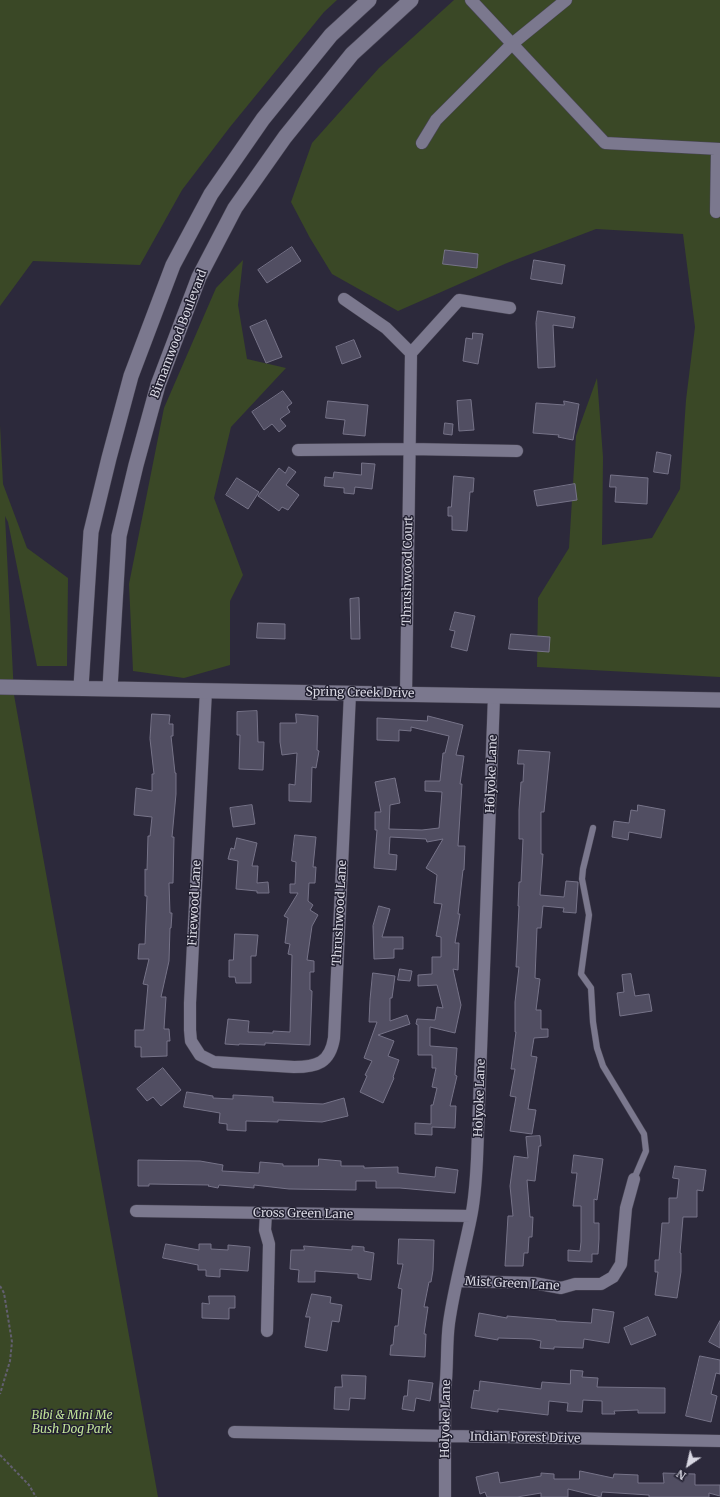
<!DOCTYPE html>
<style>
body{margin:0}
#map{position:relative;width:720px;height:1497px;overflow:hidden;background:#2c293b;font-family:Merriweather,serif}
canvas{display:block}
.north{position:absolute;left:668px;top:1445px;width:40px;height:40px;-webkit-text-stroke:3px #222031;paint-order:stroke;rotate:214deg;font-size:11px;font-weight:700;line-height:16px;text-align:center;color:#d8d7e2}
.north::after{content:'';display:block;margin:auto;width:14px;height:18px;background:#d8d7e2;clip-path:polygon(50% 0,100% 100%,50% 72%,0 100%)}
</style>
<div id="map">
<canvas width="720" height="1497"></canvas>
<div class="north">N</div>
</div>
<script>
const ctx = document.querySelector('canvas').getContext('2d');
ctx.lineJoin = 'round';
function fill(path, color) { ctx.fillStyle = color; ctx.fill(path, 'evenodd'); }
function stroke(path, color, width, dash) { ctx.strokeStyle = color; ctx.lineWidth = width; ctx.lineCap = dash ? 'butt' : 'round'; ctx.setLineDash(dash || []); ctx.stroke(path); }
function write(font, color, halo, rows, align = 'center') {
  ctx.font = font + ' Merriweather,serif'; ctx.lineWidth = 3; ctx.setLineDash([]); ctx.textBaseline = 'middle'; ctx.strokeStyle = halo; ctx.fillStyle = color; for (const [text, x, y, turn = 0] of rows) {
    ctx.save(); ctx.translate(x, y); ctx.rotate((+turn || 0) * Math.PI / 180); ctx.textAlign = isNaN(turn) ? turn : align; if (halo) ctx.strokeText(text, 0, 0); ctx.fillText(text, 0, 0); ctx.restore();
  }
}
fill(new Path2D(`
 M0 0H337L324 12 230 127 182 190 140 265 33 261 0 306Z
 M454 0H720V677L537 667 538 598 569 548 576 436 597 378 603 457 602 545 652 538 680 489 686 400 695 327 683 234 596 229 507 263 398 311 332 274 310 238 291 202 312 143 379 68Z
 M243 260 238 305 247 359 286 368 231 427 214 498 243 575 230 601V665L184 678 133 671 129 584 164 408 216 288Z
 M0 425 3 484 27 548 68 578 67 666H37L8 522 5 516 14 695 158 1497H0Z`), '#3a4826');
const building = new Path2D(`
 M292 247 301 261 267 283 258 270Z
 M445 250 478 254 477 268 443 264Z
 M534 260 565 265 562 284 531 279Z
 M538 311 575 317 573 328 553 325 555 367 538 368 536 323Z
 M266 320 282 357 266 363 250 327Z
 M473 333 483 334 478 364 463 361 466 338 472 339Z
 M354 340 361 357 342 364 336 347Z
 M283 391 292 403 287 407 290 412 280 419 286 426 279 432 272 424 264 430 252 412Z
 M471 400 474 430 459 431 457 401Z
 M328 401 368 405 365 436 343 434 345 420 326 418Z
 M564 401 579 404 573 440 558 437 559 435 533 433 536 403 564 405Z
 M445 423 453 424 452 435 444 434Z
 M657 452 671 455 668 474 654 472Z
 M362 463 375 464 372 489 355 487 354 494 344 493V488L324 486 325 477 333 478 334 472 361 475Z
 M289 467 296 472 286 485 299 495 288 510 282 507 279 511 258 496 279 468 285 473Z
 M611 475 648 478 647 504 615 502 616 487H610Z
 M454 476 474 478 473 492H470L467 531 452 530V516H448V507H451Z
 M237 478 259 492 248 509 226 495Z
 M575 484 577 500 537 506 534 491Z
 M359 598 360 639H351L350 599Z
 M455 612 475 616 467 651 451 647 455 631 450 630Z
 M258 623 285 624V639L257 638Z
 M511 634 550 637 549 652 509 649Z
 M257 711 258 742H264L263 770 239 769 240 735H237V712Z
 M152 714 170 715 169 724H173V736H171L175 773H176V794L172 837H174L173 883H169L170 913H172L171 928H170L169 961 161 997H166L164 1029H169L170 1041H167V1056L141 1057V1047H135V1030H144L148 985 143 984 149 959H138L139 944H145L147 896H145V869L147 870 148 836H150L152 817 134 815 136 788 152 791V774H154L150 739Z
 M296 714 318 716 317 750 319 751 316 768 312 767 311 802 289 801V784L295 785 297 753 282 755 280 742V723H296Z
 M428 716 463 725 456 755 464 756 460 784H462L458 846H465L464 870H463L458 914H460L455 943H459L458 970 453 969 461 1005 455 1033 430 1027V1046L457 1048 455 1075 457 1076 450 1106H456L455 1128 432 1127V1135L415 1134V1123L431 1124V1105H433L437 1088 432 1087 436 1068H432V1055H418V1025L416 1024 417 1019 435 1020 437 1007 443 1008 437 985 418 986V975L432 974V957H441V937L436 936 442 904 434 903 437 875 426 868 443 839 427 842 426 839 390 837 389 854 397 855 396 870 374 868 377 830H375V812H381L375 782 395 778 400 803 390 805 389 829 422 830 439 828 442 792 425 791V781H440L443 753H445L449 736 411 727V731L399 730V741L377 740V718L427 721Z
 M519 750 550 752 544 812H541V854H543L540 895 564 897 566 881 578 882V884L576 913 563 912 564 908 543 906 541 928H537L535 978 540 979 536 1010H541V1029H548V1037L534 1038 531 1056 537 1057 528 1109 536 1110 532 1134 510 1131 516 1097 510 1096 515 1069H511L516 1032H515V1002L519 967H516L519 906H518L519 882H521L523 839H519V810L521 782H523L524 764H518Z
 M252 805 255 824 233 827 230 808Z
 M638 805 665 810 661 838 629 832 628 840 612 837 614 821 629 823 631 810 637 811Z
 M295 835 316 837 313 867H316L315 883H309L308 901 313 905 310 910 318 915 312 926 307 960 314 961V972H310V990L312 991 310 1045 265 1043V1045L239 1044V1045L225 1044 228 1019 249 1021 248 1032 273 1033V1031L290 1032 292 955 288 954 290 944 285 943 288 918 284 916 298 893H290V884H295L296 862 292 861Z
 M237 838 257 843 252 866H258L257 883 268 882 269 893H257V891L236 889 238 861 228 859 231 848 234 849Z
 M379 906 390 909 382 937H403V949H394V958L374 959 373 926Z
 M235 934 258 935 256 956H251V983H236L235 977H229V960H233Z
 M400 969 412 971 410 981 398 980Z
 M373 973 395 976 392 998H390V1021L407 1015 410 1024 378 1035 394 1041 388 1056 399 1060 393 1077 394 1078 383 1103 360 1092 367 1076 365 1075 372 1061 364 1058 377 1022H369L370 1000Z
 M631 974 635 996 649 994 652 1011 620 1016 617 993 624 992 622 975Z
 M163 1068 181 1090 161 1106 153 1097 147 1101 137 1089Z
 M187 1092 213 1096V1098L233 1099V1095L273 1097V1102L323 1104 344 1098 348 1116 322 1122 278 1120V1122L246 1121V1131L227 1130V1124L219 1123 220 1113 184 1107Z
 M540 1136 541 1146H539L535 1181 527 1180 530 1217H533L532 1237H529L528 1253H524L523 1266H505L508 1216H513L510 1186 514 1156 528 1158 526 1137Z
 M574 1155 603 1159 597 1200 594 1199V1223H599V1239L598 1254H592V1262L568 1261V1250L580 1251 581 1242V1206H573L577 1173H572Z
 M319 1159 341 1161V1166H364V1168L398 1167V1173L435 1177 436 1167 458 1170 455 1193 400 1188H376V1181H356V1190L289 1189 254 1185V1188L219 1185 218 1188 208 1186 209 1185 149 1184V1186H138V1160L200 1161 223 1165 222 1171 259 1173 260 1162 283 1164V1166H318Z
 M675 1166 706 1170 703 1191 697 1190V1217H683L680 1253H681V1272L677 1298 655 1295 658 1272H655V1260H659L662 1223H669V1198H677L679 1179 673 1178Z
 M399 1239 434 1240 433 1270 431 1282H429L424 1307H428L424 1334H426L425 1357 390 1355 391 1345H393L395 1326H398L402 1289 398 1288 403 1264H398Z
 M166 1244 199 1250V1244H211V1249L228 1250V1245L250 1247 248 1271 220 1269V1277L206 1276V1270H198V1265L163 1258Z
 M304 1246 352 1250V1246L364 1247V1251L374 1253 371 1280 358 1278V1274L315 1271V1282H298L299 1270 290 1269 291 1250H304Z
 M312 1294 331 1297 330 1303 342 1305 339 1322 332 1321 327 1351 305 1347 310 1317H306Z
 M209 1296H235V1308H229V1319L202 1318V1303L209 1304Z
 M593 1309 614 1312 609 1343 584 1339 583 1348 554 1347V1349L540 1348 541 1341 532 1339 498 1338V1340L475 1336 479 1313 507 1318V1316L556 1320V1321L591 1323Z
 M648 1317 656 1335 631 1345 624 1328Z
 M720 1321V1348L709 1342Z
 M700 1356 720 1360V1374L716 1373 711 1394 717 1396 711 1422 686 1416Z
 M571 1370 583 1371 582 1377 598 1378 597 1387 665 1388V1413H638V1410L614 1411 615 1414H602V1401L583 1400 582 1412 567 1411 568 1403 549 1401 548 1415 498 1409V1412L471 1408 474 1390 479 1391 480 1381 541 1389 542 1382 570 1384Z
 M342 1375 366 1376 365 1399 350 1398 349 1410 334 1409 335 1387H342Z
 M409 1380 433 1383 430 1401 416 1398 414 1411 402 1409 404 1396H407Z
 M580 1471 613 1478 614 1474 638 1475V1483H664L663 1473 695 1474V1485H720V1496L709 1493V1497H649V1495L602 1492 601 1497 568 1489V1497H541V1493L517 1497H487L485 1492 480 1494 476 1477 498 1472 500 1483 541 1476V1473L554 1474V1479H579Z`);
fill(building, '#514e62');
stroke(building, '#767388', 1);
const service = new Path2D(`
 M593 828 583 869 582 879 589 915 581 974 591 988 593 1022 597 1048 603 1066 644 1134 646 1151 634 1179`);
const minor = new Path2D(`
 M471 0 605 143 720 149
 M422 143 436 120 512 44 566 0
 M716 212 717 149
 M344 299 386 328 411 353
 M298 450 410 449 517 451
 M206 690 190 1003V1030L191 1041 200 1055 214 1062 294 1067C317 1067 330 1063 334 1038L350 693
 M406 694 411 353 459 300 510 308
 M136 1211 471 1216
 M266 1213 265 1230 269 1244 267 1331
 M457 1281 534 1283 561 1288 575 1284H601L613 1277 621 1264 626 1208 634 1179
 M234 1432 720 1441
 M445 1497V1390C448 1368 446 1345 449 1323 454 1287 464 1252 471 1217 475 1198 476 1179 477 1159L494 696`);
const tertiary = new Path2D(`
 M0 687 720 700
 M81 687 91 532 109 458 131 376 173 265 211 194 263 119 331 35 369 0
 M110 688 119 536 136 465 158 385 199 277 235 208 285 137 352 54 411 0`);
stroke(service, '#484554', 7);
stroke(minor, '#484554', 13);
stroke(tertiary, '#484554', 16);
stroke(new Path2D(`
 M0 1286 4 1293 12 1342 10 1361 0 1394
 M0 1455 29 1485 36 1497`), '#625f6f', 2, [3, 2]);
stroke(service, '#7b788e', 6);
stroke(minor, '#7b788e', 12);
stroke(tertiary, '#7b788e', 15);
write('12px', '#d8d7e2', '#222031', [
 ["Birnamwood Boulevard",179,334,-69],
 ["Thrushwood Court",408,571,-89],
 ["Spring Creek Drive",360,693,1],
 ["Holyoke Lane",492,774,-88],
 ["Firewood Lane",195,903,-87],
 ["Thrushwood Lane",340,913,-87],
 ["Holyoke Lane",480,1098,-88],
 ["Cross Green Lane",303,1214,1],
 ["Mist Green Lane",512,1284,3],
 ["Holyoke Lane",446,1419,-89],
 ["Indian Forest Drive",525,1438,1]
]);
write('italic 12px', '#c1e398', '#222031', [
 ["Bibi & Mini Me",72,1416],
 ["Bush Dog Park",72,1430]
]);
</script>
